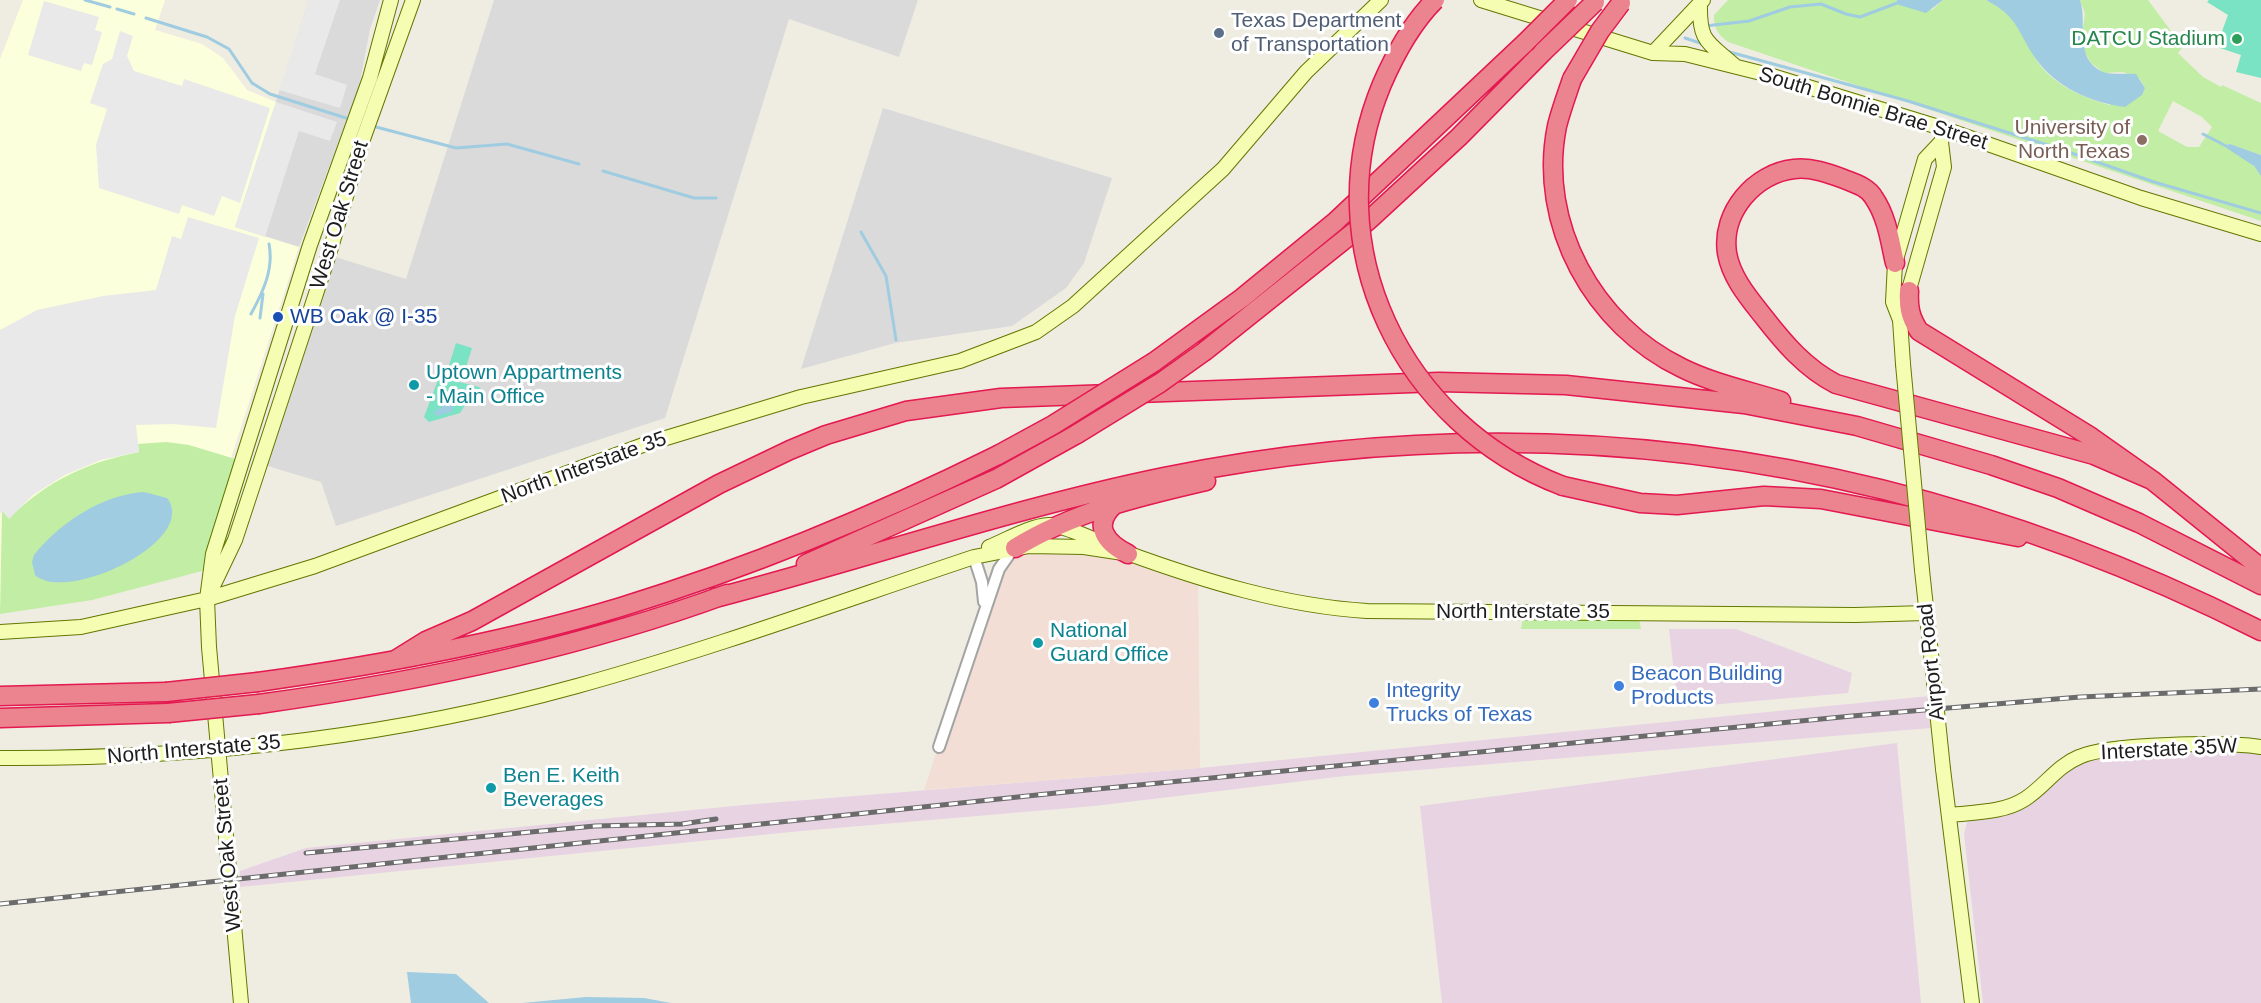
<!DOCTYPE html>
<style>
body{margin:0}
canvas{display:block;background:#efece2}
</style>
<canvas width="2261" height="1003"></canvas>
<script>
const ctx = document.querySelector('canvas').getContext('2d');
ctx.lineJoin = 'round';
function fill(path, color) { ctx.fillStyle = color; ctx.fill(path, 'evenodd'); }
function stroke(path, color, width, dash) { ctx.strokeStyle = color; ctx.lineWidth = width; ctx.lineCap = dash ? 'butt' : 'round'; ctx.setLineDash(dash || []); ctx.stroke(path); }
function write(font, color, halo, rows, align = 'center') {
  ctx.font = font + ' Arial,sans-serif'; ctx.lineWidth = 6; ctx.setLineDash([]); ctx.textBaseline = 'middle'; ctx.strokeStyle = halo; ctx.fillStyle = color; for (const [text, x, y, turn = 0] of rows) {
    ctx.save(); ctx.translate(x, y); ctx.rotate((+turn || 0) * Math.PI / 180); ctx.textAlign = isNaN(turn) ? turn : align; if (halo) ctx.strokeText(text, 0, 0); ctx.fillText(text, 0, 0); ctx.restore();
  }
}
fill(new Path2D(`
 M309 0H380L370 29 359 87 299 247 235 227Z
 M494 0H918L899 57 789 19 665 418 336 526 321 482 261 464 329 255 406 279Z
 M883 108 1112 178 1084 263 1066 288 1012 326 895 343 801 369Z`), '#dbdada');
fill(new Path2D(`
 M1669 629H1736L1852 673 1848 693 1686 707 1677 699Z
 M1930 696 1931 728 1345 776 1094 806 801 831 240 887V871L306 848 744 805 1200 768Z
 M1897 743 1921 1003H1442L1420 806Z
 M2226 749 2261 752V1003H1983L1964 834 1967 822 1977 815 2011 812 2065 771 2093 759 2162 751Z`), '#e8d3e3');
fill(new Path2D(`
 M23 0H165L155 30 202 44 223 58 247 90 276 102 235 227 299 247 197 564 0 605V59Z`), '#fcffdb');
fill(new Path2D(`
 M1055 546 1198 575 1200 768 924 790 982 614 1007 554Z`), '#f2ded4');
fill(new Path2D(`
 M1728 0H1897L1896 4 1932 10 1943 0C1956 0 1973 0 1985 0 2020 8 2025 52 2047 73 2065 90 2086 98 2109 105L2145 88 2140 79 2123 72 2104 73 2091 63 2084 51 2082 34 2085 14 2080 0H2148L2183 47 2178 53 2203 77 2221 87 2222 85 2261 103V155L2230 144 2226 145 2254 166 2261 176V221L1728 42C1717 34 1714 28 1714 15ZM2173 101 2202 117 2212 127 2199 147H2187L2158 131Z
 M166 442 189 445 242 461 206 570 92 600 0 614 2 510 9 518C49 480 85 463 139 452L138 444Z
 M1523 618 1639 619 1641 629H1521Z`), '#c2eda4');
fill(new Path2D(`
 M2209 0H2261V78L2236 72 2241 55 2211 45 2214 31 2221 34 2228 15 2207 2Z
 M456 343 472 348 462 380 446 375Z
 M439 377 479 387 482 390 481 397 467 402 460 413 429 422 424 417Z`), '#7ae3c3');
fill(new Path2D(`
 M309 0H340L315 74 347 85 340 108 279 90Z
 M44 1 99 17 95 30 102 32 92 65 84 63 81 71 28 55Z
 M120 31 133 36 127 56 134 71 182 86 184 79 270 108 240 203 222 196 214 216 182 205 179 214 99 188 96 145 107 109 90 103 103 64 112 59Z
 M276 102 337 122 330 141 299 131 265 237 235 227Z
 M188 217 259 238 235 316 216 428 172 424 136 425 139 452 101 460 65 475 33 495 9 519 2 511 0 514V330L37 310 103 296 156 290 172 236 181 239Z`), '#e9e9e9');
fill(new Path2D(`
 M1897 0H1943L1926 13 1896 4Z
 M1986 0H2080C2088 23 2073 59 2103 72 2111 75 2126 73 2136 74L2145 88 2142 95 2125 107C2090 102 2057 88 2036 59 2017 32 2019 17 1986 0Z
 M2230 144 2261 155V176L2254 166 2228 149 2226 145Z
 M451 386 465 390 463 398 455 396 452 412 436 416 434 412 443 406 437 405 442 399 439 395 441 393 448 397Z
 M144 492 167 498C200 541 66 604 35 575L32 562 34 555C60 523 101 495 144 492Z
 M407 972 456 974 489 1003H411Z
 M586 997 644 998 671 1003H522Z`), '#9fcce0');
stroke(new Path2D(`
 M85 0 110 7
 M117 9 134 14
 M146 18 207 37 229 49 252 83 270 94 346 118
 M1705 26 1749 21 1790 7 1821 4 1846 14 1860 17 1905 0
 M1685 38 1703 44
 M1726 51 1908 101 2057 148 2154 182 2261 213
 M376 127 456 148 507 144 579 164
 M2203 134 2228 147
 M603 171 694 198H716
 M861 232 886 276 896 340
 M251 314C263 292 274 269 269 244
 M260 318 263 294`), '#9fcce0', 3);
const street = new Path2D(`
 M974 557 982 582 984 602
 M939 747 999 569 1013 549`);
const secondary = new Path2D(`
 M1481 0 1653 53 1685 54 1769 75 1945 129 2141 198 2261 234
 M1700 3C1699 42 1707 41 1734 65
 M1653 53 1703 0
 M1906 300 1944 167 1941 142
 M1903 364 1900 320 1893 302 1895 263 1925 159 1941 142 1945 129
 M989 547C1007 540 1029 526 1049 525 1064 524 1109 547 1127 553 1204 581 1285 606 1367 611L1855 615 1926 613
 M1922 570 1930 644
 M213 586 235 540 330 251 362 142 413 0
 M0 632 81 627 207 599 315 566 643 445 801 397 960 361 1036 332 1073 306 1223 169 1306 72 1381 0
 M0 758C194 759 389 738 577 686 711 649 842 601 974 557L1029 546 1084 547 1123 553
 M1943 769 1972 1003
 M1950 815C1975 812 2003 813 2025 799 2045 786 2057 766 2079 757 2109 743 2226 742 2261 747
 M241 1003 209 647 207 599 213 554 310 245 370 78 391 0`);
const highway = new Path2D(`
 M1572 79C1567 94 1561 110 1557 126 1537 224 1594 326 1682 368 1712 383 1749 391 1781 401
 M1895 263C1890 241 1887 217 1874 198 1868 187 1854 183 1844 179 1828 173 1811 167 1794 169 1755 173 1721 212 1727 253 1731 277 1748 297 1763 316 1784 343 1805 368 1836 384L2094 455 2152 480
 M1909 291C1908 307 1910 317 1919 331L2091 437 2152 480 2261 568
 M1205 351 1369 220 1459 137 1543 52
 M1154 362 1242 298 1335 222 1525 43
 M1563 486 1640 503 1677 505 1764 496 1821 499 2018 537
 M1115 504C1091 525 1106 543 1128 554
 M1015 548C1073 512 1141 496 1206 481
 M806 564 996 479 1077 434
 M715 598C865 559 1013 508 1164 477 1548 399 1912 455 2261 631
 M397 659 426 641 472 621 719 484 790 450 826 435 906 411 1001 398 1439 382 1566 385 1744 404 1857 426 1991 465 2058 488 2139 523 2261 585
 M258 682C380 665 502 643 621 607 751 567 877 515 998 455
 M0 696 166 692
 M259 704C418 682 577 649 727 594
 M0 718 168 713`);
stroke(street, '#a4a4a4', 14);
stroke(secondary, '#627800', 16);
stroke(highway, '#e3194f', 21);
stroke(street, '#fff', 10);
stroke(secondary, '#f4fdb2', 14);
stroke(highway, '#ec8490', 18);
const rail = new Path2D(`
 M306 853 595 826 682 824 716 819
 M0 904 1056 793 1852 716 2080 697 2261 689`);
stroke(rail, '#6b6b6b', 5);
stroke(rail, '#fff', 3, [9]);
const secondaryBridge = new Path2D(`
 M1903 364 1922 570
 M1930 644 1943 769`);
const highwayBridge = new Path2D(`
 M1435 0C1411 24 1395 54 1382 84 1314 246 1402 425 1563 486
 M1525 43 1568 0
 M1543 52 1595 2
 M1572 79 1600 31 1621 3
 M1077 434 1160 383 1205 351
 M998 455 1053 425 1154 362
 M166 692 258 682
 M168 713 259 704`);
stroke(secondaryBridge, '#627800', 16, []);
stroke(highwayBridge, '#e3194f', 21, []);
stroke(secondaryBridge, '#f4fdb2', 14);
stroke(highwayBridge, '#ec8490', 18);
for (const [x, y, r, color] of [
 [1219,33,6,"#5c6f8a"],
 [2237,39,6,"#2e9e5b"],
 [2142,140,6,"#8d6e63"],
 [278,317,6,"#1a4fb4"],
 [414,385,6,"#0f9aa8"],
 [1038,643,6,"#0f9aa8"],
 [1619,686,6,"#3f7fe0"],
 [1374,703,6,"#3f7fe0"],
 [491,788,6,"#0f9aa8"]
]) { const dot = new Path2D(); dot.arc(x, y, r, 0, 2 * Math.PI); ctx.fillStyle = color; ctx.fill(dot); stroke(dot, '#fff', 2); }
write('21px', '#4e5e75', '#fff', [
 ["Texas Department",1231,21],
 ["of Transportation",1231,45]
], 'left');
write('21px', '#27864d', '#fff', [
 ["DATCU Stadium",2225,39]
], 'right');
write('21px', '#1d1d1d', '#fff', [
 ["South Bonnie Brae Street",1873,109,17],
 ["West Oak Street",340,215,-73],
 ["North Interstate 35",584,468,-20],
 ["North Interstate 35",1523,612],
 ["Airport Road",1932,662,-96],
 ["North Interstate 35",194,750,-5],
 ["Interstate 35W",2169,750,-3],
 ["West Oak Street",228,855,-95]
]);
write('21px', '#785e54', '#fff', [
 ["University of",2130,128],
 ["North Texas",2130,152]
], 'right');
write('21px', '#164399', '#fff', [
 ["WB Oak @ I-35",290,317]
], 'left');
write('21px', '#0d838f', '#fff', [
 ["Uptown Appartments",426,373],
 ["- Main Office",426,397],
 ["National",1050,631],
 ["Guard Office",1050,655],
 ["Ben E. Keith",503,776],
 ["Beverages",503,800]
], 'left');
write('21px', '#366cbe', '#fff', [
 ["Beacon Building",1631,674],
 ["Products",1631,698],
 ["Integrity",1386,691],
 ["Trucks of Texas",1386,715]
], 'left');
</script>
